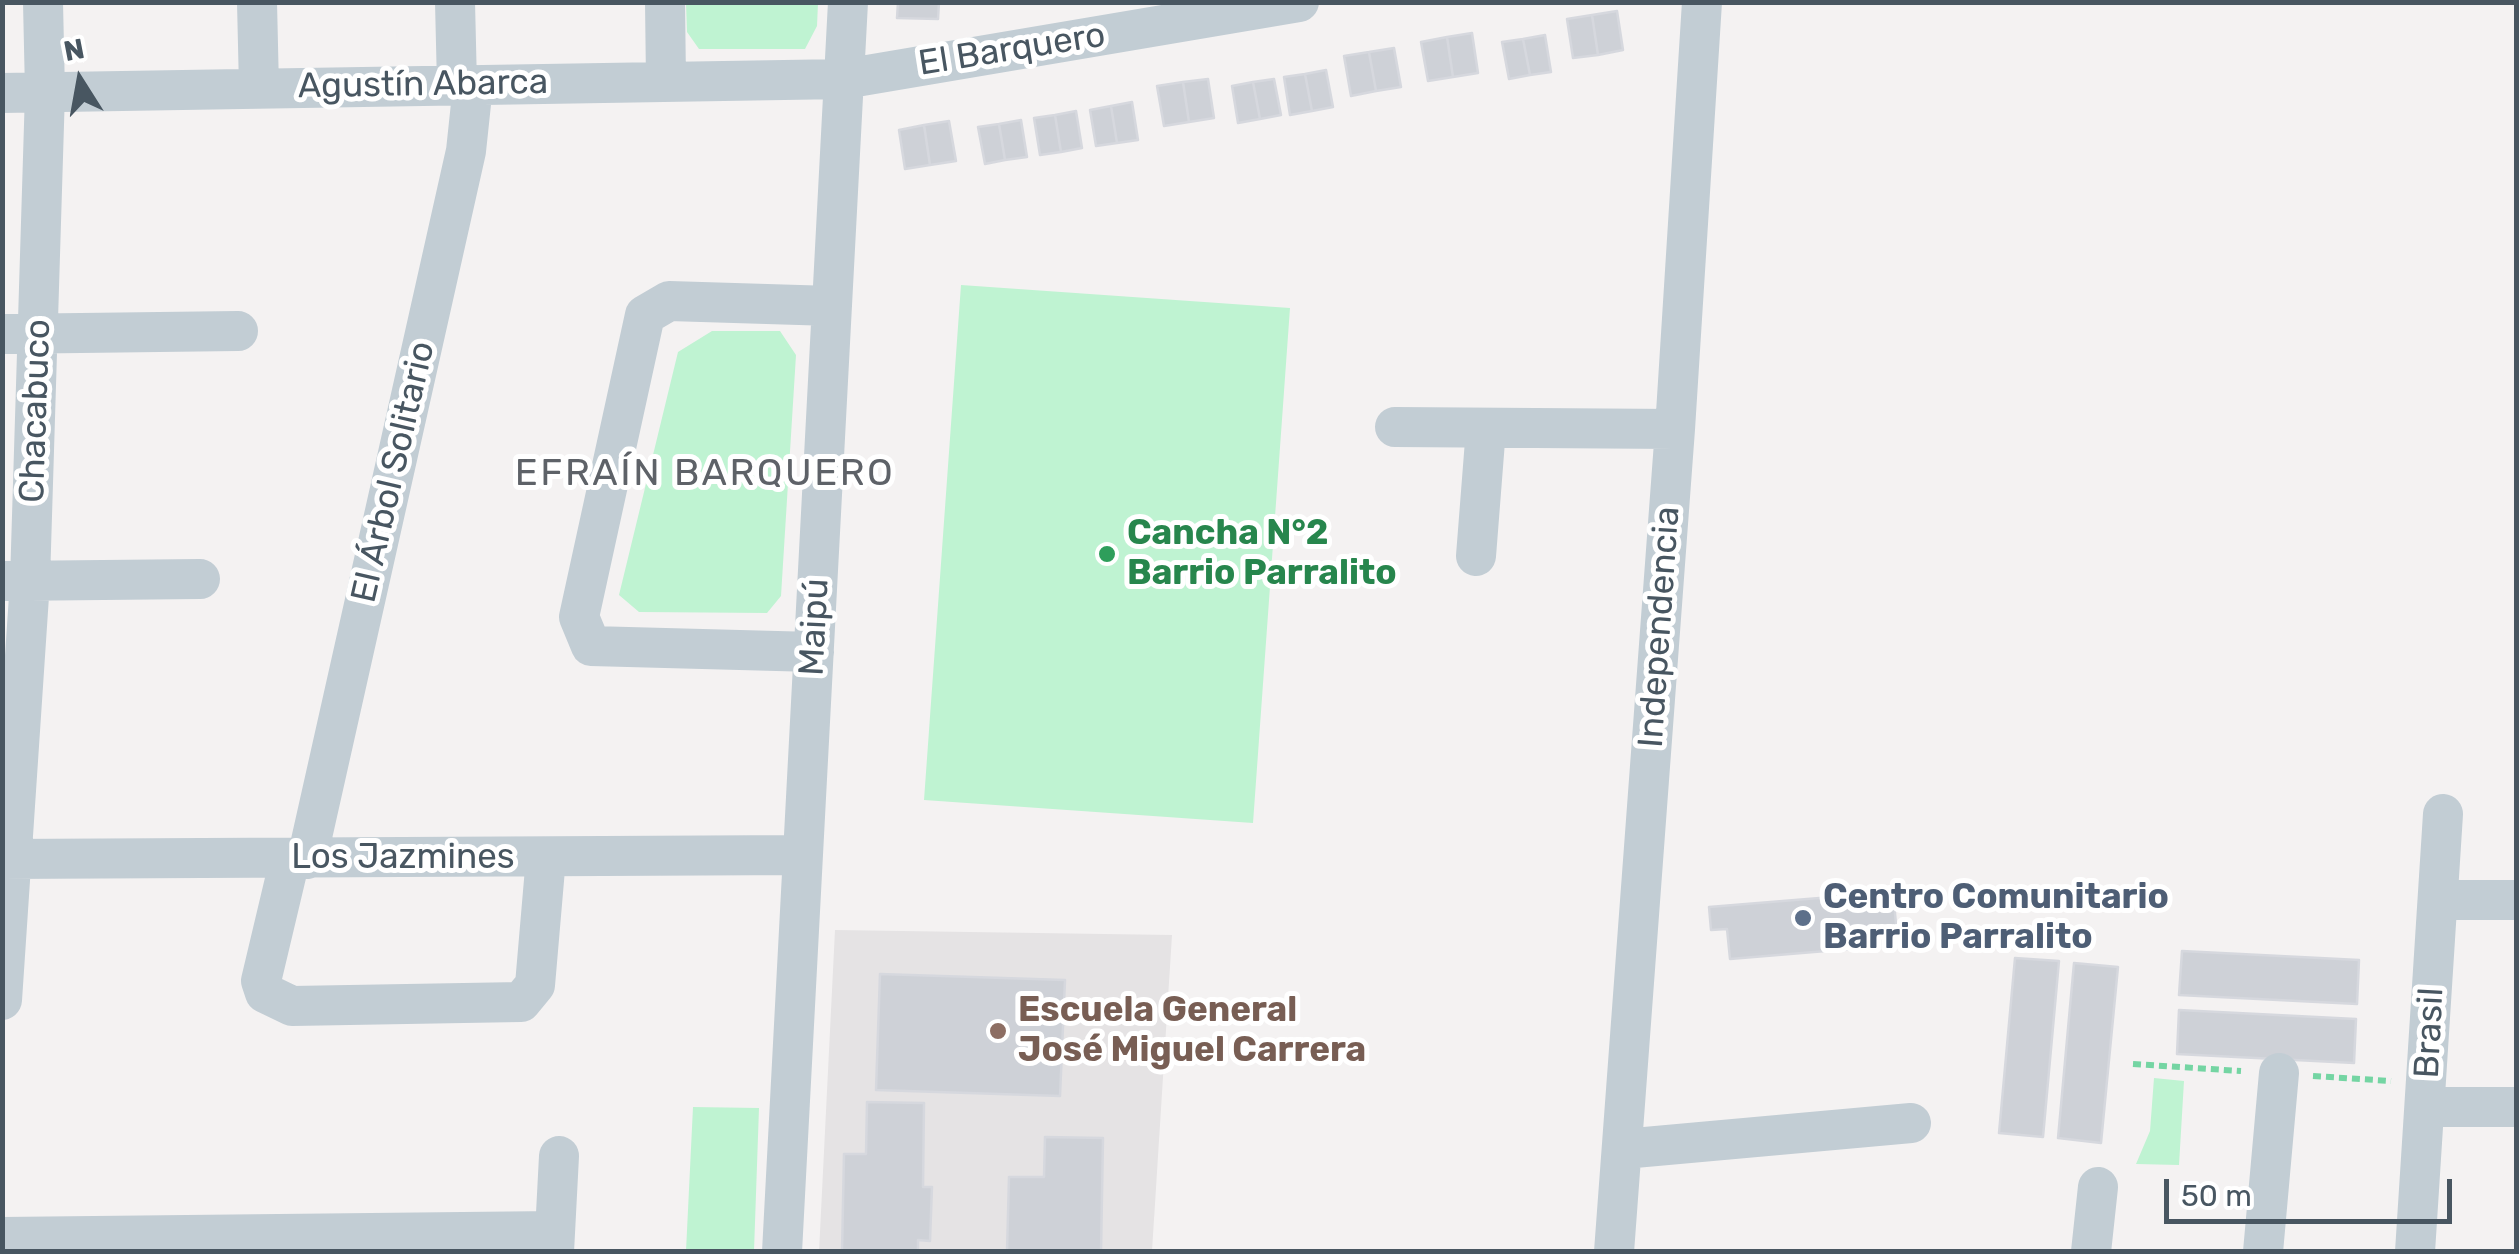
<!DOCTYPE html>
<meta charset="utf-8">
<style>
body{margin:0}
#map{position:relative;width:2519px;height:1254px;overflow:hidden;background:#f4f2f2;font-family:Rubik,sans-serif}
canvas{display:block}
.frame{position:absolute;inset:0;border:5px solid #485661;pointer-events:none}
.north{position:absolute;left:30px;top:30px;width:100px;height:100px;-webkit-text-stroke:8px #fff;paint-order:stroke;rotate:349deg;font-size:28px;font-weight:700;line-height:40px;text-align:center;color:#485661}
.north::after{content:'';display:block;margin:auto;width:35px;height:45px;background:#485661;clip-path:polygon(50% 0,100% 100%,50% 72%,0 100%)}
.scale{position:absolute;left:2164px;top:1179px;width:288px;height:45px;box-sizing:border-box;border:5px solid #485661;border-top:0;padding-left:12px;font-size:30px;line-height:35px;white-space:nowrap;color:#485661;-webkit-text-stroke:8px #fff;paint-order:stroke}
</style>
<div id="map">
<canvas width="2519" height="1254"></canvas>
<div class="frame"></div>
<div class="north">N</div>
<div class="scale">50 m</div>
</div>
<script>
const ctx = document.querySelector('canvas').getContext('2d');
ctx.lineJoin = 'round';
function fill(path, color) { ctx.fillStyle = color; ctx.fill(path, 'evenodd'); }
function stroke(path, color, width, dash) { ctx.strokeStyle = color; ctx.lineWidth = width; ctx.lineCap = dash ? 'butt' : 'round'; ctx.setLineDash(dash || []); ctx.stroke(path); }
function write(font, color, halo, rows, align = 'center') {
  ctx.font = font + ' Rubik,sans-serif'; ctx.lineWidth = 10; ctx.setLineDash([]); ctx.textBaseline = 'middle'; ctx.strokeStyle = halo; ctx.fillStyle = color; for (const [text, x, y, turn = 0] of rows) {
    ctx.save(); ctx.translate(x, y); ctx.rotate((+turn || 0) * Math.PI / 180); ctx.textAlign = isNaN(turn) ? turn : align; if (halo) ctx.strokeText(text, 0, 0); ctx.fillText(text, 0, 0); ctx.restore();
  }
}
fill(new Path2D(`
 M835 930 1172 935 1152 1251 819 1252Z`), '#e5e3e4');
fill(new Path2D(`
 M686 3H818L817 26 805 49H699L687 32Z
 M961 285 1290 308 1253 823 924 800Z
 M712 331H780L796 355 781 596 767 613 639 612 619 595 678 352Z
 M2154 1078 2184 1081 2179 1165 2136 1164 2150 1131Z
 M693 1107 759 1108 754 1251H686Z`), '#bff3d2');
const building = new Path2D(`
 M898 2H939L938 19 897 18Z
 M1617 11 1623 50 1598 55 1592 15Z
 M1592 15 1598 55 1573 58 1567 19Z
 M1472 33 1478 73 1453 77 1447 37Z
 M1545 35 1551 72 1530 75 1523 39Z
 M1447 37 1453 77 1428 81 1421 42Z
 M1523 39 1530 75 1509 79 1502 42Z
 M1394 48 1401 87 1376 91 1369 52Z
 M1369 52 1376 91 1351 96 1344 56Z
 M1326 70 1333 107 1312 111 1305 74Z
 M1305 74 1312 111 1290 115 1284 77Z
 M1208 79 1214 118 1189 122 1183 82Z
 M1274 79 1281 115 1260 119 1253 82Z
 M1183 82 1189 122 1164 126 1157 86Z
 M1253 82 1260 119 1238 123 1232 86Z
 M1132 102 1138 140 1117 143 1111 106Z
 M1111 106 1117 143 1096 146 1090 110Z
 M1076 111 1082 148 1061 152 1055 115Z
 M1055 115 1061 152 1040 155 1034 118Z
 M1021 120 1027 157 1005 160 999 124Z
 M949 121 956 161 930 165 924 125Z
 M999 124 1005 160 985 164 978 127Z
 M924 125 930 165 905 169 899 130Z
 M1893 892 1898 945 1730 959 1727 929 1711 930 1709 907Z
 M2182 951 2359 960 2357 1004 2179 995Z
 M2015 958 2059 961 2043 1137 1999 1133Z
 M2074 963 2118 967 2101 1143 2058 1138Z
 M880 974 1065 980 1060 1096 876 1090Z
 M2179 1010 2356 1019 2354 1063 2177 1054Z
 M867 1102 924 1103 923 1187H932L930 1241 918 1240V1252H842L844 1154H866Z
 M1045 1137 1103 1138 1101 1252H1007L1009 1177H1044Z`);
fill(building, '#ced1d7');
stroke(building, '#d6d8de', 2.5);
stroke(new Path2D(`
 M2133 1064 2241 1071
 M2313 1076 2391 1081`), '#74d5a3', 6, [8, 5]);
stroke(new Path2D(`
 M257 2 259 88
 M455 2 457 85
 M665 2 666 81
 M2 93 844 79 1299 2
 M2 334 238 331
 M1395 427 1675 429
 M1476 556 1486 428
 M6 581 200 579
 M814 652 591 646 579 617 645 315 669 301 832 306
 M2 859 803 855
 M290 859 261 981 265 993 292 1006 521 1002 535 985 546 857
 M307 859 466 151 473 85
 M2438 900H2516
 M2 1000 30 581 45 92 43 2
 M2426 1107H2516
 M1623 1149 1911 1123
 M2 1237 555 1231
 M554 1252 559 1156
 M782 1252 848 2
 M1614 1252 1675 429 1702 2
 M2091 1252 2098 1187
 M2263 1252 2279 1073
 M2415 1252 2443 814`), '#c2cdd4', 40);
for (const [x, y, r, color] of [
 [1107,554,10,"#2e9e5b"],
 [1803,918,10,"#5c6f8a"],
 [998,1031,10,"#8d6e63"]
]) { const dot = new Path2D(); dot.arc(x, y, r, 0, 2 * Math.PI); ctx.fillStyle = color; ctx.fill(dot); stroke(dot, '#fff', 4); }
write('35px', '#485661', '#fff', [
 ["El Barquero",1012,50,-9],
 ["Agustín Abarca",423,85,-1],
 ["Chacabuco",36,411,-88],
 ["El Árbol Solitario",394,472,-77],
 ["Maipú",815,627,-87],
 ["Independencia",1660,627,-86],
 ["Los Jazmines",403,858],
 ["Brasil",2430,1033,-87]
]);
write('bold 35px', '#27864d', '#fff', [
 ["Cancha N°2",1127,534],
 ["Barrio Parralito",1127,574]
], 'left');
write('bold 35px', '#4e5e75', '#fff', [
 ["Centro Comunitario",1823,898],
 ["Barrio Parralito",1823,938]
], 'left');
write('bold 35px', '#785e54', '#fff', [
 ["Escuela General",1018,1011],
 ["José Miguel Carrera",1018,1051]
], 'left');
ctx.letterSpacing = '2.5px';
write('38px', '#5e6268', '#fff', [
 ["EFRAÍN BARQUERO",705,474]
]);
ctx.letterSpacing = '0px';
</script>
